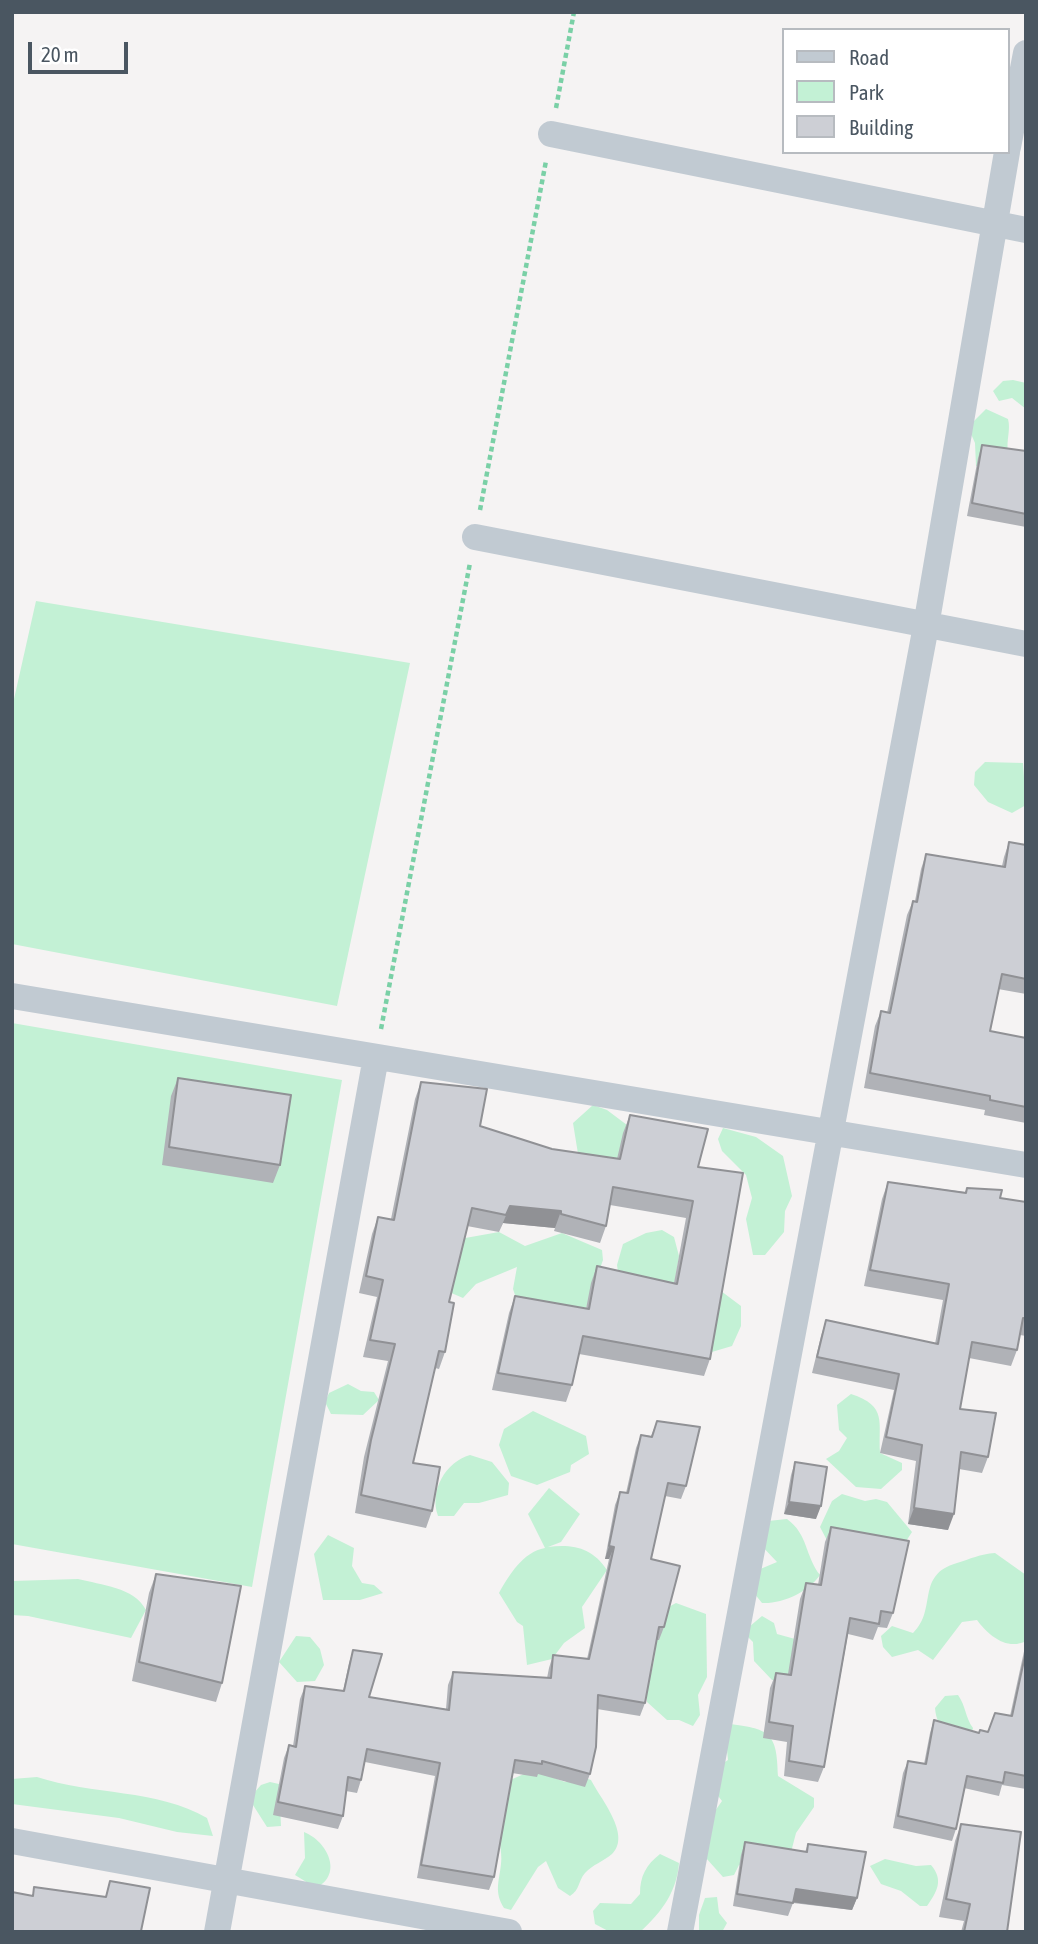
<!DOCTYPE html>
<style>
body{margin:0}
#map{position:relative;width:1038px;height:1944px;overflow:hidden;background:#f5f3f3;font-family:"Asap Condensed",sans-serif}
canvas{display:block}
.frame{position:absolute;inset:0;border:14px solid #4a5661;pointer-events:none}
.legend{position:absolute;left:782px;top:28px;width:228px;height:126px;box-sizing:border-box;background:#fff;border:2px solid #b7bbc0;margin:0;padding:9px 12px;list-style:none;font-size:21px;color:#4a5661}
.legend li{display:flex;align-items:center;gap:14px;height:35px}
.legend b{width:35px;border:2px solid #b7bbc0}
.scale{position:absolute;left:28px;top:42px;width:100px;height:32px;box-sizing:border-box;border:4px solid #4a5661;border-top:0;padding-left:9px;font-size:21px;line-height:24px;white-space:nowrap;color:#4a5661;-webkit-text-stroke:5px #fff;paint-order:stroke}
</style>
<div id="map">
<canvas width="1038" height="1944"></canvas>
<div class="frame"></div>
<ul class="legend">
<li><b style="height:9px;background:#c1cad2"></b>Road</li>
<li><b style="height:19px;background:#c3f1d5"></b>Park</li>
<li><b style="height:19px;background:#cdcfd5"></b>Building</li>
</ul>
<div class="scale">20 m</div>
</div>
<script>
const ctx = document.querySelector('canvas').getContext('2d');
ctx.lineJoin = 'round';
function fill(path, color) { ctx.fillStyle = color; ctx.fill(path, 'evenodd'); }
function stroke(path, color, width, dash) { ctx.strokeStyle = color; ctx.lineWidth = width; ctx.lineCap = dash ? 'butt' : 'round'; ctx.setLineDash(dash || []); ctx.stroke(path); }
fill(new Path2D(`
 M1013 380 1026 383V409L1012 398 999 401 993 391 1003 381Z
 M986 409 1008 419C1011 430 1006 440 1008 452L997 466H976L975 443 968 427Z
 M36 601 410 663 337 1006 12 944V708Z
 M985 762 1023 763 1026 805 1012 813 988 802 974 785 975 772Z
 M12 1023 342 1080 252 1587 12 1544Z
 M593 1105 607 1110 627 1125 623 1167 579 1160 573 1123Z
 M723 1128 756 1137 783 1156 792 1196 785 1211 784 1232 765 1255H753L746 1219 752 1198 746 1175 722 1151 718 1139Z
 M662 1230 674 1237 679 1256 674 1285H620L617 1265 623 1244 646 1233Z
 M499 1232 525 1246 562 1233 602 1250 603 1260 585 1311 519 1307 513 1289 517 1267 476 1284 463 1298 449 1292 454 1240Z
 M721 1291 741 1306V1326L732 1346 695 1357Z
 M348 1384 361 1391 374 1392 379 1400 363 1415 331 1414 325 1402 329 1393Z
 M851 1394C888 1406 878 1422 880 1453L902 1463V1470L881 1489 856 1487 826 1459 839 1451 847 1438 839 1430 837 1405Z
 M533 1411 586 1436 589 1454 571 1465 570 1472 537 1485 511 1476 499 1445 504 1429Z
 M470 1455 492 1462 509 1483 508 1495 479 1503H464L454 1516H438C429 1490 446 1462 470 1455Z
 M549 1488 580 1514 561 1542 548 1547C574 1544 592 1548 607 1570L582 1607 585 1628 564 1643 552 1659 527 1665 523 1626 517 1622 499 1593C509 1575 523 1552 545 1548L528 1514Z
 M842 1494 865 1501 876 1499 887 1502 912 1532 899 1552 831 1548 820 1527 832 1501Z
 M787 1519C808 1534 805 1556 820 1575 808 1592 783 1604 762 1603L754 1593 758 1570 777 1562 758 1542 768 1521Z
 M328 1535 354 1548 352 1566 362 1583 374 1585 383 1593 360 1600H323L314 1554Z
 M995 1553 1026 1575V1641C1007 1651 988 1635 977 1620L962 1622 933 1660 918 1650 892 1657 883 1647 881 1636 892 1626 913 1633C938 1609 915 1575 957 1563 970 1559 980 1554 995 1553Z
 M78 1579C101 1585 134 1587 146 1610L131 1638 28 1616 12 1615V1581Z
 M676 1603 706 1614 707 1677 698 1695 700 1715 693 1726 679 1720H667L647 1702C646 1684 653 1671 655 1654 657 1634 654 1613 676 1603Z
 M762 1616 774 1623 777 1634 795 1639 800 1662 782 1681 772 1680 754 1661 753 1642 743 1632Z
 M296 1636 310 1637 320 1649 324 1665 315 1681 297 1682 279 1662Z
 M958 1695C966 1706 965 1717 973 1728L971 1738C951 1734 937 1732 935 1708L945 1696Z
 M730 1724C771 1729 777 1734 778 1776L814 1798V1807L796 1833 790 1856 739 1865 734 1875 723 1877 706 1858 715 1811 722 1801 715 1792 711 1771 728 1760 726 1740Z
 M533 1770 565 1782 585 1778 591 1780C600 1798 632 1835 612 1854 604 1861 592 1865 585 1873 578 1881 580 1890 570 1896L558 1888 546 1861 538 1867 511 1910 504 1908C494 1892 499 1882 501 1864 503 1850 496 1834 501 1819 507 1802 508 1801 508 1781Z
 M37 1777C91 1795 158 1789 207 1818L213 1836 177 1832 119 1818 12 1804V1779Z
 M270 1782 279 1784 281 1826 267 1827 253 1805 252 1795 261 1785Z
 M304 1832C327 1841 344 1874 316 1888L295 1875 305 1858Z
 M660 1854 679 1863C677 1891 662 1912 641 1931L610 1932 595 1924 593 1911 600 1903 631 1904 640 1894C640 1876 646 1865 660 1854Z
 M885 1859 916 1866 931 1865C944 1880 937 1892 927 1906H920L901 1891 881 1884 870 1866Z
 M717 1897 719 1913 727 1923 722 1932H699V1915L705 1898Z`), '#c3f1d5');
stroke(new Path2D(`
 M556 108 574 12
 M480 510 546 161
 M381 1029 470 563`), '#7ad0a6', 4.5, [5, 3.5]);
stroke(new Path2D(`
 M551 134 1026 230
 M1008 147 1026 53
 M475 537 1026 644
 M12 996 1026 1165
 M12 1841 509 1932
 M217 1932 376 1057
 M680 1932 926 626 1007 152`), '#c1cad2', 26);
fill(new Path2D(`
 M982 445 1026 451V527L967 516 978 458Z
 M1009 842 1026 845V994L998 989 990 1031 1026 1038V1123L984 1115 985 1110 864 1088 875 1026 881 1011 887 1013 907 915 913 901H915L921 869 926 854 1002 866 1004 857Z
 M178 1078 280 1165 273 1183 162 1165 171 1096Z
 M421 1082 480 1126 552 1149 617 1159 623 1133 630 1115 698 1167 710 1359 704 1376 579 1354 572 1385 566 1402 492 1390 509 1313 515 1296 586 1309 591 1283 597 1266 674 1283 686 1218 610 1205 606 1226 600 1243 554 1231 555 1228 503 1223 499 1232 467 1226 449 1302 445 1352 439 1369 435 1368 413 1463 432 1511 426 1528 355 1513 364 1457 388 1361 363 1357 377 1297 359 1293 372 1234 378 1217 391 1219 415 1099Z
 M888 1182 965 1192 967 1188 1000 1198 1026 1202V1336L1020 1335 1017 1350 1011 1366 969 1358 960 1409 988 1457 982 1473 959 1469 948 1530 908 1524 916 1461 880 1453 894 1390 812 1373 821 1336 826 1320 935 1344 943 1300 864 1286 882 1199Z
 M657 1421 686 1486 681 1499 665 1496 651 1559 664 1627 659 1640H656L645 1703 640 1716 597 1709 590 1774 585 1787 538 1774 537 1777 512 1773 494 1877 489 1890 417 1878 435 1776 365 1762 361 1780 357 1793 346 1791 343 1816 338 1829 273 1815 284 1758 289 1745 293 1746 300 1699 305 1686 343 1691 349 1663 353 1650 369 1697 446 1709 448 1685 453 1672 547 1678 549 1668 553 1655 587 1659 609 1559H605L615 1505 620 1492 626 1493 636 1448 641 1435 651 1436Z
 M795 1462 816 1519 784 1514 791 1475Z
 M831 1527 893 1613 887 1628 878 1627 873 1640 848 1634 824 1767 818 1782 784 1776 787 1742 763 1738 770 1688 776 1673 788 1674 800 1599 806 1583 818 1585 825 1542Z
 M156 1574 222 1683 216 1702 132 1681 149 1593Z
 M1026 1642V1789L1002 1785 999 1796 964 1788 956 1829 952 1841 893 1828 903 1773 908 1761 924 1764 930 1733 934 1720 979 1733 988 1732 1010 1716Z
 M961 1824 1007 1932H961L964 1921 939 1917 955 1841Z
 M745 1842 805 1852 808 1844 857 1898 852 1910 793 1903 788 1916 733 1906 741 1855Z`), '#b0b2b7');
fill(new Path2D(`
 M510 1206 561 1211 555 1228 503 1223 499 1232Z
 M789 1502 821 1506 816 1519 784 1514Z
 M914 1508 954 1514 948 1530 908 1524Z
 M609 1546 614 1547 609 1559H605Z
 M796 1889 857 1898 852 1910 791 1902Z`), '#909195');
const building = new Path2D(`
 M982 445 1026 451V514L972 503Z
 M1009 842 1026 845V979L1002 974 990 1031 1026 1038V1107L990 1100V1096L870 1073 881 1011 890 1013 913 901 917 902 926 854 1005 867Z
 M178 1078 291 1095 280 1165 169 1147Z
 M421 1082 487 1089 480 1126 552 1149 620 1159 630 1115 708 1129 698 1167 743 1173 710 1359 583 1336 572 1385 498 1373 515 1296 589 1309 597 1266 677 1284 693 1201 613 1187 606 1226 561 1214V1211L510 1206 506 1215 472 1208 449 1302 454 1303 445 1352 439 1351 413 1463 440 1467 432 1511 361 1495 371 1440 395 1344 370 1340 383 1280 366 1276 378 1217 394 1220Z
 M888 1182 966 1193 967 1188 1002 1190 1000 1198 1026 1202V1318H1023L1017 1350 972 1342 960 1409 996 1413 988 1457 961 1452 954 1514 914 1508 922 1445 886 1437 899 1374 817 1357 826 1320 938 1344 949 1284 870 1270Z
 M657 1421 700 1427 686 1486 668 1483 651 1559 680 1566 664 1627H659L645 1703 598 1695 596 1747 590 1774 542 1761V1764L515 1760 494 1877 421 1865 440 1763 367 1749 361 1780 348 1777 343 1816 278 1802 289 1745 296 1747 305 1686 344 1691 353 1650 382 1654 369 1697 449 1710 453 1672 551 1678 553 1655 589 1659 614 1547 609 1546 620 1492 628 1493 641 1435 652 1437Z
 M795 1462 827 1467 821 1506 789 1502Z
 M831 1527 909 1541 893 1613 881 1611 879 1624 850 1618 824 1767 789 1761 793 1726 769 1722 776 1673 791 1675 806 1583 821 1585Z
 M156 1574 241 1586 222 1683 139 1662Z
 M1026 1651V1776L1005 1772 1003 1783 967 1776 956 1829 898 1816 908 1761 926 1764 934 1720 979 1733 980 1730 988 1732 995 1713 1012 1716Z
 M961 1824 1021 1832 1007 1932H964L970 1904 946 1899Z
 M745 1842 807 1852 808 1844 866 1852 857 1898 796 1889 793 1903 737 1894Z
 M110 1881 150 1888 141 1931 142 1932H12V1892L33 1896 34 1887 106 1897Z`);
fill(building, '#cdcfd5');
stroke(building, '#909195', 2);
</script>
